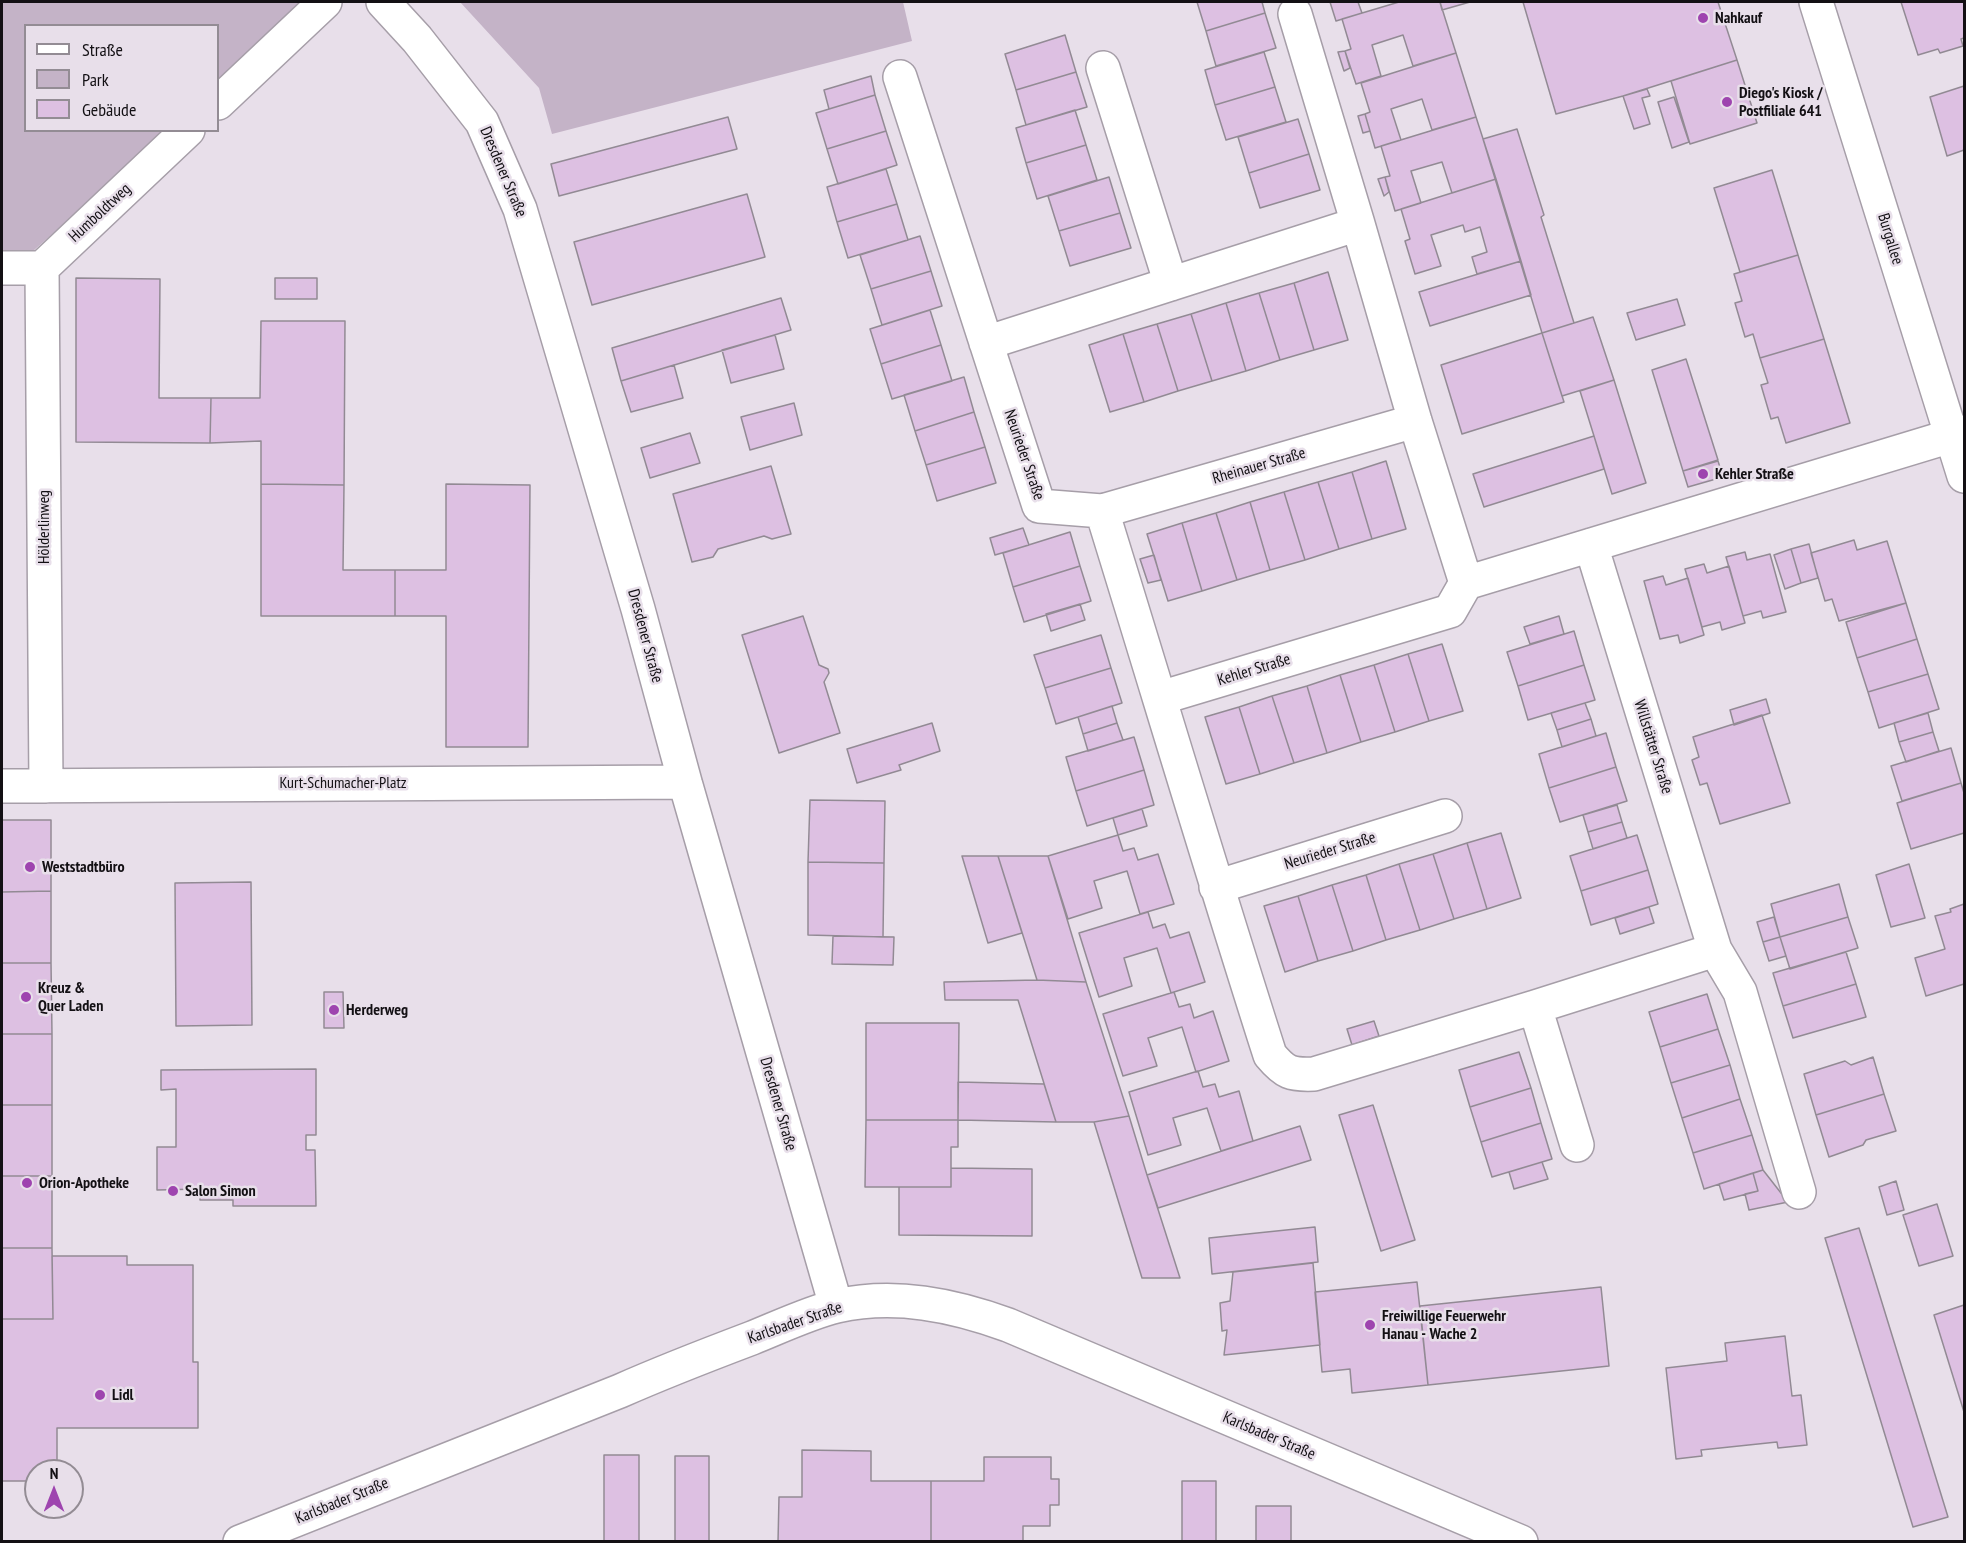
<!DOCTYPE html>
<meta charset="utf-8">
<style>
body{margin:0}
#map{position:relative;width:1966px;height:1543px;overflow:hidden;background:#e8dfea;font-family:"PT Sans Narrow",sans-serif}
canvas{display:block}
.frame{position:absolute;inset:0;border:3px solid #131014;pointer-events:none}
.legend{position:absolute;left:24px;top:24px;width:195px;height:108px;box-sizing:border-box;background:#e8dfea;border:2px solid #938c94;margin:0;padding:8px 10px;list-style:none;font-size:18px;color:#131014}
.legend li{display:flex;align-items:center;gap:12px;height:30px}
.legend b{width:30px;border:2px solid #938c94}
.north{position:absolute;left:24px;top:1459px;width:60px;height:60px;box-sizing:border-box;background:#e8dfea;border:2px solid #938c94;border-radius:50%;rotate:0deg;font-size:16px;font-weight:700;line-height:24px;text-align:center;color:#131014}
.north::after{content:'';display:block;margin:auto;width:21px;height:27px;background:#9e44af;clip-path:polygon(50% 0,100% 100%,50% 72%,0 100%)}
</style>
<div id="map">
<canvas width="1966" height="1543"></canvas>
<div class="frame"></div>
<ul class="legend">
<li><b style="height:8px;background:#fff"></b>Straße</li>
<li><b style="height:16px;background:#c4b3c7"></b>Park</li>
<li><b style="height:16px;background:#ddc0e2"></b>Gebäude</li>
</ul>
<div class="north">N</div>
</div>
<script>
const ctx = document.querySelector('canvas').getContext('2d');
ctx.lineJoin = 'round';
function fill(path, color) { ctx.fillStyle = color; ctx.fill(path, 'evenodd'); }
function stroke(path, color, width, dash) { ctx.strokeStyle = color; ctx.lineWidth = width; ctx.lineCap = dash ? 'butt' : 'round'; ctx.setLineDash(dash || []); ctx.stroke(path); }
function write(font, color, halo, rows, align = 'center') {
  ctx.font = font + ' "PT Sans Narrow",sans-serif'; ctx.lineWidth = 5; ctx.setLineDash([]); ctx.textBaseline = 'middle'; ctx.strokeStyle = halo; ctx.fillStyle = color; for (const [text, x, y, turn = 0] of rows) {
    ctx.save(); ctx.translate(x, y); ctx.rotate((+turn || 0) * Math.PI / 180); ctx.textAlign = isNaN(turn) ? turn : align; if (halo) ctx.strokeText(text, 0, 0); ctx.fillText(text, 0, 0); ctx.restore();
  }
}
fill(new Path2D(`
 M2 2H315L218 88V26H26V130L169 131 33 251H2Z
 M460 2H903L912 41 552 134 539 88Z`), '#c4b3c7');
const building = new Path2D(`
 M1197 2H1262L1265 13 1206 31Z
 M1330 2H1358L1362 13 1336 21Z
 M1399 2H1440L1456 53 1413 66 1403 35 1372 45 1381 76 1356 84 1345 51 1351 49 1342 19Z
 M1440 2H1470L1442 10Z
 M1523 2H1718L1737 60 1623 96 1556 114Z
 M1901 2H1964V38L1961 39 1963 46 1940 53 1938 49 1918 55Z
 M1265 13 1276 48 1216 66 1206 31Z
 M1065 35 1076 72 1016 90 1005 54Z
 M1345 51 1350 68 1344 71 1338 52Z
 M1264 52 1275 87 1215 105 1205 70Z
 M1456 53 1476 117 1432 130 1422 99 1391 109 1401 140 1375 148 1365 114 1370 112 1361 83Z
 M1737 60 1757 123 1690 144 1671 81Z
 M1076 72 1087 107 1026 125 1016 90Z
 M871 76 875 95 829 109 824 90Z
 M1964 86V150L1947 156 1930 97Z
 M1275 87 1286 122 1226 140 1215 105Z
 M1647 89 1650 96 1642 98 1650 124 1634 129 1623 96Z
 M875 95 886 131 827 149 816 113Z
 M1674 97 1689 142 1672 148 1658 102Z
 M1075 110 1086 145 1026 163 1016 128Z
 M1365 114 1370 131 1363 133 1358 116Z
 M728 117 737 149 559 196 551 164Z
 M1476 117 1496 179 1452 193 1442 162 1411 171 1421 203 1395 211 1385 177 1390 176 1381 146Z
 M1298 119 1309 154 1249 173 1238 137Z
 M1517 129 1544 215 1541 217 1574 323 1542 333 1483 139Z
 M886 131 897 165 838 184 827 149Z
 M1086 145 1097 180 1037 199 1026 163Z
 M1309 154 1320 190 1260 208 1249 173Z
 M886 169 897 204 837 222 827 187Z
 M1772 170 1798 255 1740 272 1714 188Z
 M1109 177 1120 213 1059 231 1048 196Z
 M1385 177 1389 192 1384 196 1378 179Z
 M1496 179 1521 261 1477 274 1472 257 1487 252 1480 227 1465 232 1463 225 1431 235 1441 266 1415 274 1405 241 1410 239 1401 209Z
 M747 194 765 257 592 305 574 242Z
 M897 204 908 240 848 258 837 222Z
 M1120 213 1131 248 1070 266 1059 231Z
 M920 236 931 271 871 289 860 255Z
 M1798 255 1824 339 1760 358 1753 334 1745 337 1735 303 1742 301 1734 274Z
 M1521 261 1531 295 1430 326 1419 292Z
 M931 271 942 306 882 325 871 289Z
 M1328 272 1348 340 1314 350 1294 283Z
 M76 278 160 279 159 398H211L210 443 76 442Z
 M275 278H317V299H275Z
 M1294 283 1314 350 1280 360 1259 293Z
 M1259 293 1280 360 1246 371 1226 303Z
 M781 298 791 330 621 381 612 348Z
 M1677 299 1685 325 1636 340 1627 313Z
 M1226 303 1246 371 1212 381 1191 314Z
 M930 310 941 345 881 364 870 329Z
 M1191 314 1212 381 1178 391 1157 324Z
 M1593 317 1614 380 1562 396 1542 333Z
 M261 321H345L344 485 261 484V441L210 443 211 398H260Z
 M1157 324 1178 391 1144 402 1123 334Z
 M1542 333 1564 402 1462 434 1441 365Z
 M1123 334 1144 402 1110 412 1089 345Z
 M775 335 784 369 731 383 722 350Z
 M1824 339 1850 423 1786 443 1778 417 1771 419 1761 385 1768 383 1760 358Z
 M941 345 952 381 892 399 881 364Z
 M1686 359 1718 460 1683 471 1652 370Z
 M674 365 683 398 631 412 621 381Z
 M964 377 974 412 915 431 904 395Z
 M1614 380 1646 483 1612 494 1580 391Z
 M794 403 802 435 750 450 741 417Z
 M974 412 985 447 926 465 915 431Z
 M690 433 700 463 650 478 641 448Z
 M1594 436 1604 469 1484 507 1473 474Z
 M985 447 996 483 937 501 926 465Z
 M1386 461 1406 529 1372 539 1352 472Z
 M1718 461 1723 477 1688 487 1683 471Z
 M771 466 791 534 772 539 764 536 718 549 713 557 692 562 673 494Z
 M1352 472 1372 539 1339 549 1318 482Z
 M1318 482 1339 549 1305 560 1284 492Z
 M261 484 344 485 343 570H395V616H261Z
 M446 484 530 485 528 747H446V616H395V570H446Z
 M1284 492 1305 560 1270 570 1250 502Z
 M1250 502 1270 570 1237 580 1216 513Z
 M1216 513 1237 580 1202 591 1182 523Z
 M1182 523 1202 591 1168 601 1147 534Z
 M1023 528 1029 545 995 555 990 538Z
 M1070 532 1080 566 1013 587 1003 553Z
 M1854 540 1857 550 1887 541 1906 603 1839 621 1832 599 1825 601 1811 553Z
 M1809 544 1818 578 1801 583 1791 549Z
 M1791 549 1801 583 1785 589 1774 555Z
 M1745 552 1747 560 1770 554 1786 612 1763 618 1761 611 1743 616 1726 557Z
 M1154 555 1161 580 1148 583 1140 559Z
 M1704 564 1707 573 1729 566 1745 623 1722 630 1720 622 1702 627 1685 569Z
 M1080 566 1091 601 1024 622 1013 587Z
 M1663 576 1666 585 1688 578 1704 635 1680 643 1678 635 1660 639 1644 581Z
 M1906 603 1917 639 1857 658 1846 622Z
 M1080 604 1085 620 1051 631 1046 614Z
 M803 616 819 665 828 669 829 673 824 682 840 733 779 753 742 635Z
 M1559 616 1564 634 1530 644 1524 627Z
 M1574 631 1584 665 1518 686 1507 652Z
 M1101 635 1111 668 1045 688 1034 655Z
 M1917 639 1928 674 1868 692 1857 658Z
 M1442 644 1463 711 1429 721 1408 654Z
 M1408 654 1429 721 1395 732 1374 665Z
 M1374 665 1395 732 1361 742 1340 675Z
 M1584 665 1595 700 1528 720 1518 686Z
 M1111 668 1122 703 1056 724 1045 688Z
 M1928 674 1939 709 1879 728 1868 692Z
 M1340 675 1361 742 1327 753 1307 686Z
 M1307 686 1327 753 1294 763 1272 696Z
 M1272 696 1294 763 1260 774 1239 707Z
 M1766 699 1770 713 1734 725 1730 710Z
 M1585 703 1591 719 1557 730 1551 713Z
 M1112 706 1117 723 1083 734 1078 717Z
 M1239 707 1260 774 1226 784 1205 717Z
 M1928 713 1933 732 1899 742 1894 723Z
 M1762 715 1790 803 1720 824 1707 783 1700 785 1692 760 1699 757 1693 737Z
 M1591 719 1596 736 1562 747 1557 730Z
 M932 723 940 751 899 765 901 770 857 783 847 749Z
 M1117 723 1123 740 1088 751 1083 734Z
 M1933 732 1939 751 1906 762 1899 742Z
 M1606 733 1616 767 1549 788 1539 754Z
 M1134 737 1144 770 1076 791 1066 757Z
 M1951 748 1961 783 1902 801 1891 766Z
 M1616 767 1627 801 1560 822 1549 788Z
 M1144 770 1154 805 1087 826 1076 791Z
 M1961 783 1964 793V833L1911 849 1897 803Z
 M810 800 885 801 884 863 808 862Z
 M1617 805 1622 822 1588 832 1583 815Z
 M1142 809 1147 826 1118 835 1113 818Z
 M2 820H51V891L2 892Z
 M1622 822 1627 838 1593 849 1588 832Z
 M1501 833 1521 898 1487 909 1467 843Z
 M1118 835 1123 851 1134 848 1138 860 1158 854 1174 904 1140 914 1127 871 1094 881 1102 908 1068 919 1048 856Z
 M1637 835 1648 870 1581 891 1570 856Z
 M1467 843 1487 909 1454 919 1433 854Z
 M1433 854 1454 919 1420 930 1399 864Z
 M962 856H998L1022 933 988 943Z
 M998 856H1048L1086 982 1037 980Z
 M808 862 884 863 883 937 808 935Z
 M1399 864 1420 930 1386 940 1366 875Z
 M1909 864 1925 918 1891 927 1876 875Z
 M1648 870 1658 904 1591 925 1581 891Z
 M1366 875 1386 940 1353 951 1332 885Z
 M251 882 252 1025 176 1026 175 883Z
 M1839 884 1848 917 1780 937 1771 904Z
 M1332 885 1353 951 1318 961 1298 896Z
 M51 891V963H2V892Z
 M1298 896 1318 961 1285 972 1264 906Z
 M1964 904V984L1926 996 1915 958 1945 949 1935 916 1951 912 1950 909Z
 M1649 907 1654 923 1620 934 1615 918Z
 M1148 912 1153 928 1165 924 1170 938 1189 932 1205 982 1171 993 1157 948 1124 958 1132 986 1099 997 1079 933Z
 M1774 917 1780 937 1763 942 1757 922Z
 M1848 917 1858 948 1790 969 1780 937Z
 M833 936 894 937 893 965 832 964Z
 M1780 937 1786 956 1769 961 1763 942Z
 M1846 952 1856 984 1783 1006 1773 973Z
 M2 963H51L52 1034H2Z
 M1037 980 1086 982 1129 1116 1094 1122H1056L1018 1000H945L944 982Z
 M1856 984 1866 1017 1793 1038 1783 1006Z
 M324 992H343L344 1028H324Z
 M1174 992 1179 1007 1190 1004 1194 1018 1213 1011 1229 1061 1196 1072 1182 1027 1148 1038 1157 1066 1123 1076 1103 1014Z
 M1707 994 1718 1029 1660 1047 1649 1012Z
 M1374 1021 1379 1036 1352 1045 1347 1029Z
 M866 1023H959L958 1120H866Z
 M1718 1029 1730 1065 1671 1083 1660 1047Z
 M2 1034H52V1105H2Z
 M1519 1052 1531 1088 1470 1107 1459 1070Z
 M1873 1057 1884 1094 1816 1115 1804 1074 1845 1061 1851 1065Z
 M1730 1065 1740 1099 1682 1118 1671 1083Z
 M316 1069V1135H306V1150H315L316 1206H233V1200H200V1189L157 1190V1147H176V1089L161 1090V1070Z
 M1198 1071 1203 1087 1215 1084 1219 1097 1239 1091 1253 1141 1221 1151 1207 1108 1173 1118 1181 1145 1148 1155 1129 1092Z
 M958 1082 1044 1084 1056 1122 958 1120Z
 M1531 1088 1541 1123 1481 1142 1470 1107Z
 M1884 1094 1896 1131 1866 1140 1863 1145 1829 1157 1816 1115Z
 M1740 1099 1752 1135 1693 1153 1682 1118Z
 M2 1105H52V1176H2Z
 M1373 1105 1415 1240 1381 1251 1339 1115Z
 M1129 1116 1147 1175 1180 1278H1142L1094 1122Z
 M866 1120H958V1147H951V1187H865Z
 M1541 1123 1552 1159 1492 1177 1481 1142Z
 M1300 1126 1311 1160 1158 1208 1147 1175Z
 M1752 1135 1763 1170 1704 1189 1693 1153Z
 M1542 1162 1548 1179 1514 1189 1509 1172Z
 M951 1168 1032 1169V1236L899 1235V1187H951Z
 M1763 1170 1788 1202 1749 1210 1745 1194 1758 1191 1753 1173Z
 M1753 1173 1758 1191 1724 1200 1719 1184Z
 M2 1176H52V1248H2Z
 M1896 1181 1904 1210 1887 1215 1879 1187Z
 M1937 1204 1953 1256 1919 1266 1903 1215Z
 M1315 1227 1318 1262 1212 1274 1209 1238Z
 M1859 1228 1948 1517 1913 1527 1825 1238Z
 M2 1248H52L53 1319H2Z
 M52 1256H127V1265H193V1362H198V1428H57V1471H36V1481H2V1319H53Z
 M1313 1263 1320 1345 1224 1355 1227 1330 1222 1331 1220 1303 1230 1301 1233 1272Z
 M1417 1282 1428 1385 1352 1393 1350 1369 1322 1372 1315 1292Z
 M1601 1287 1609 1366 1428 1385 1420 1306Z
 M1964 1305V1412L1934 1315Z
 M1785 1336 1792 1396 1801 1395 1807 1445 1778 1448 1777 1442 1701 1450 1702 1456 1676 1459 1666 1368 1727 1361 1725 1343Z
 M802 1450 871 1451V1481H931V1542H778L779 1497H802Z
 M604 1455H639V1542H604Z
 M675 1456H709V1542H675Z
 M984 1457H1051V1479H1059V1505H1050V1526H1023V1542H931V1481H984Z
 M1182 1481H1216V1542H1182Z
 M1256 1506H1291V1542H1256Z`);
fill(building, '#ddc0e2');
stroke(building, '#928a94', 1.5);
const minor = new Path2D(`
 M383 2 417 39 482 122 520 209 638 609 685 782 836 1306
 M1295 14 1358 224
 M1103 68 1171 284
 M900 77 1039 506 1102 511C1158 692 1212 874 1270 1055 1285 1073 1291 1075 1314 1074L1535 1007 1715 950 1591 545
 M218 103 325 2
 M2 268H42L188 130
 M42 268 46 786
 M986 343 1358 224 1415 421 1466 583
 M1102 511 1415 421
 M1160 698 1450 611 1466 583 1964 432
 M2 786 685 782
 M1216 887 1445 816
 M1715 950 1740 992 1799 1192
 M1535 1007 1577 1145
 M240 1542 620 1391C663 1372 707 1355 752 1338 777 1328 811 1312 837 1306 895 1293 953 1305 1008 1325L1521 1542`);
const tertiary = new Path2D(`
 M1816 2 1964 476`);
stroke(minor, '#a69ea8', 36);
stroke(tertiary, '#a69ea8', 36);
stroke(minor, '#fff', 33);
stroke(tertiary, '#fff', 33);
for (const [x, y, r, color] of [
 [1703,18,6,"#9e44af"],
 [1727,102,6,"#9e44af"],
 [1703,474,6,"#9e44af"],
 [30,867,6,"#9e44af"],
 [26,997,6,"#9e44af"],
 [334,1010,6,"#9e44af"],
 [27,1183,6,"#9e44af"],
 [173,1191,6,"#9e44af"],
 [1370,1325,6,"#9e44af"],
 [100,1395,6,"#9e44af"]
]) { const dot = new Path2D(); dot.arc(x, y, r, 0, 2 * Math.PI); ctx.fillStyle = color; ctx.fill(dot); stroke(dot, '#e8dfea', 2); }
write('bold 16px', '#131014', '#e8dfea', [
 ["Nahkauf",1715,18],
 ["Diego's Kiosk /",1739,93],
 ["Postfiliale 641",1739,111],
 ["Kehler Straße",1715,474],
 ["Weststadtbüro",42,867],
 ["Kreuz &",38,988],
 ["Quer Laden",38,1006],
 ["Herderweg",346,1010],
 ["Orion-Apotheke",39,1183],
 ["Salon Simon",185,1191],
 ["Freiwillige Feuerwehr",1382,1316],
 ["Hanau - Wache 2",1382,1334],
 ["Lidl",112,1395]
], 'left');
write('16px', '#131014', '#e8dfea', [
 ["Dresdener Straße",503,172,67],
 ["Humboldtweg",100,213,-43],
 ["Burgallee",1890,239,73],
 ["Neurieder Straße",1024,455,71],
 ["Rheinauer Straße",1259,466,-16],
 ["Hölderlinweg",44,527,-90],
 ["Dresdener Straße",645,636,75],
 ["Kehler Straße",1254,670,-17],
 ["Willstätter Straße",1653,747,73],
 ["Kurt-Schumacher-Platz",343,783],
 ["Neurieder Straße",1330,851,-17],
 ["Dresdener Straße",778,1104,74],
 ["Karlsbader Straße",795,1323,-19],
 ["Karlsbader Straße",1269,1436,23],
 ["Karlsbader Straße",342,1501,-22]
]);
</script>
